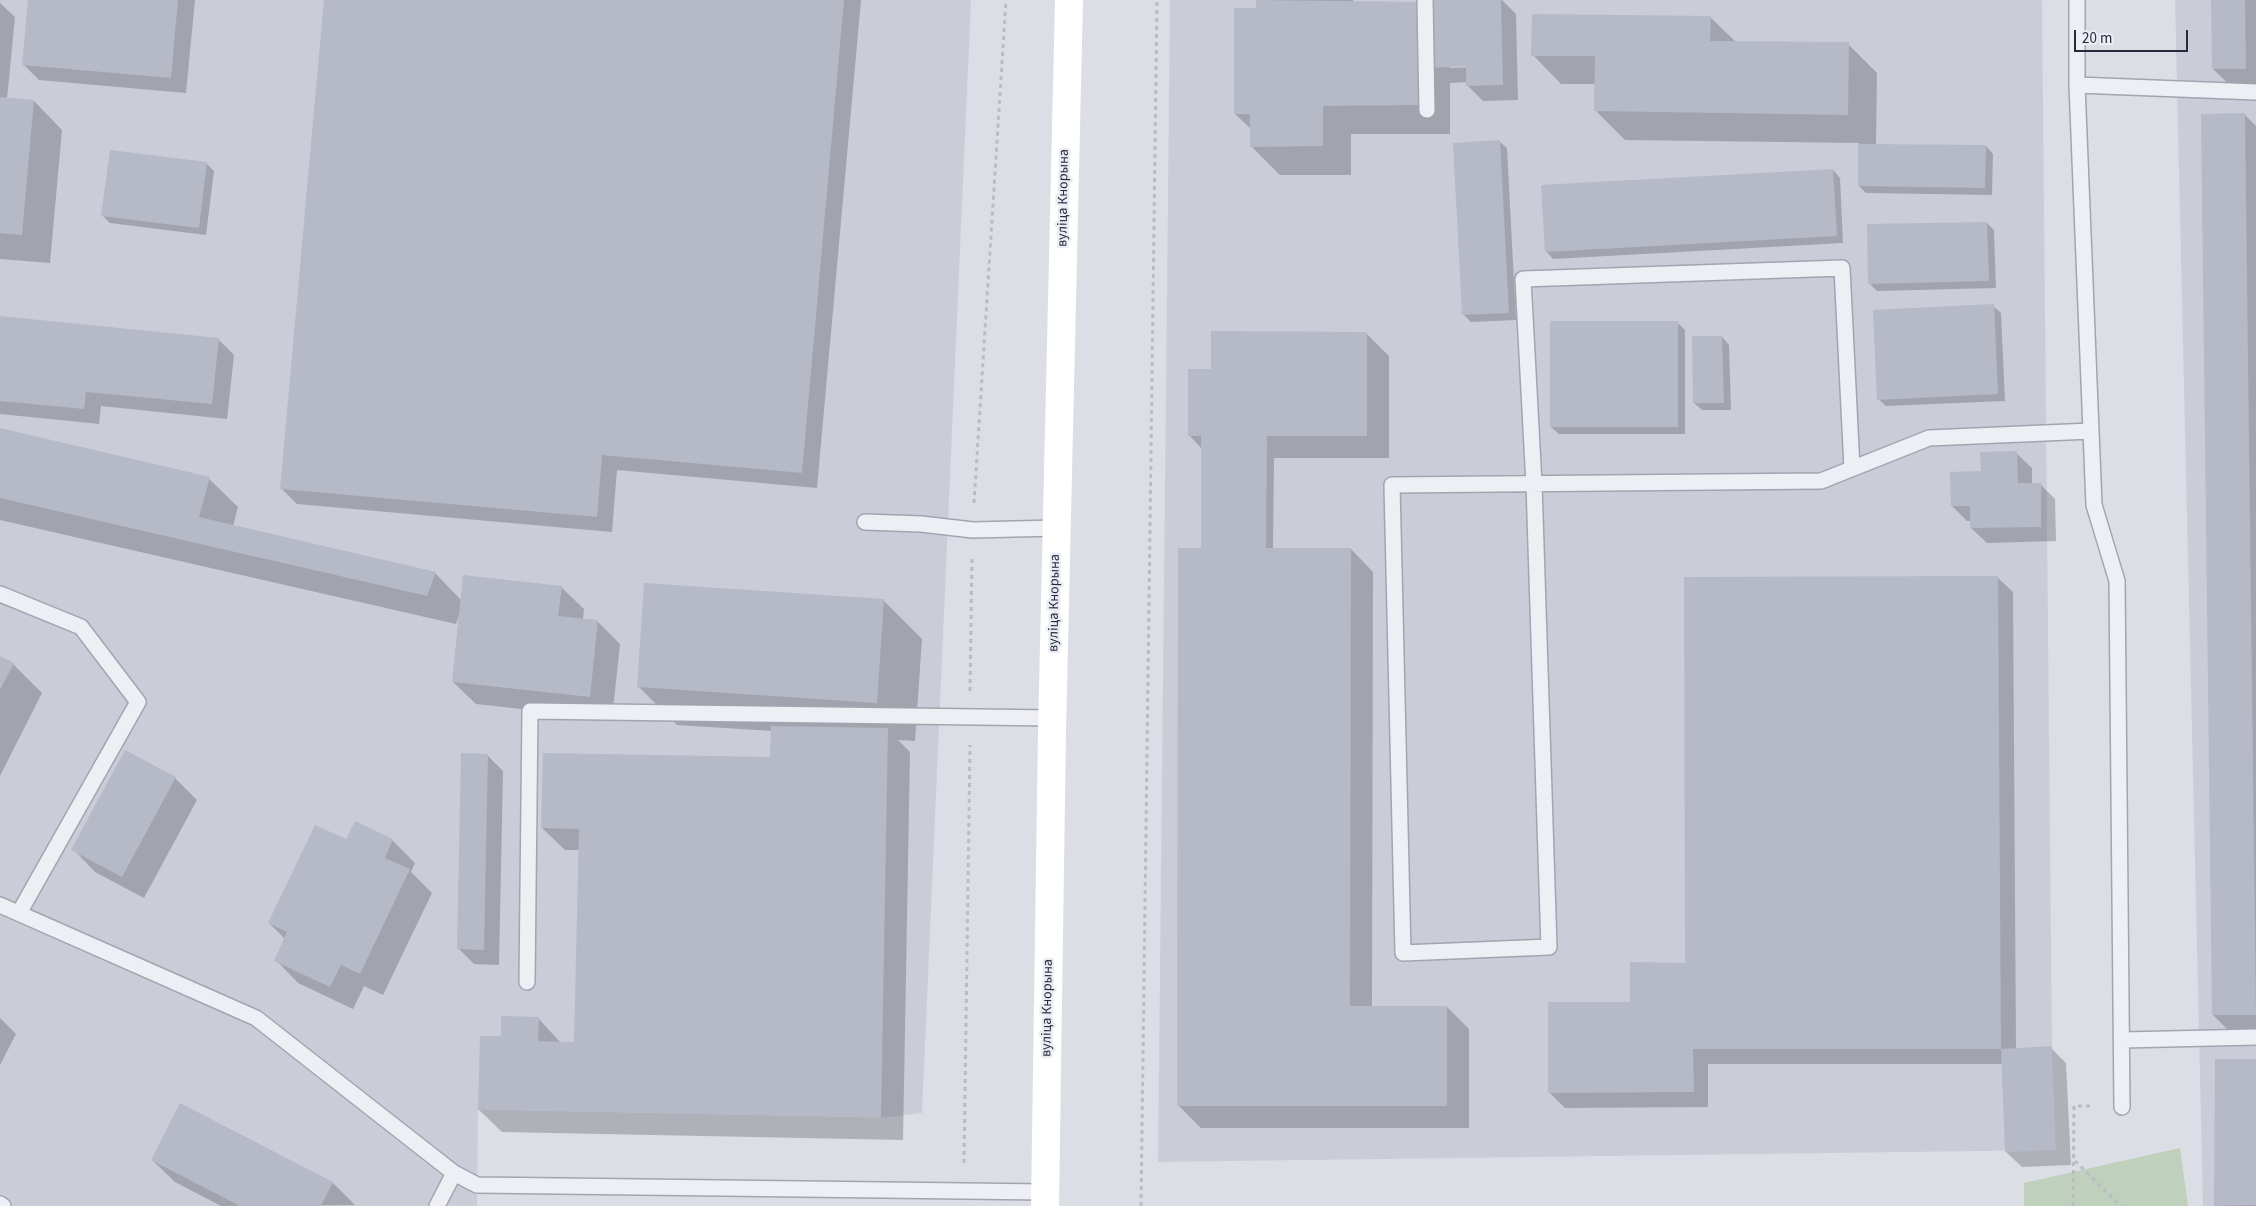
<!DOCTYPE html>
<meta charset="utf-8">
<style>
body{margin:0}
#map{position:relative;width:2256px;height:1206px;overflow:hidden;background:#dcdee6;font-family:"Source Sans 3",sans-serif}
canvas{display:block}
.scale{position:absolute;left:2074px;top:30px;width:114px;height:22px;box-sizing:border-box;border:2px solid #262a3c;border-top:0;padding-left:6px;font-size:15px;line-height:18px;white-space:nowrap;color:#262a3c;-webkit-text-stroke:4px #ebedf4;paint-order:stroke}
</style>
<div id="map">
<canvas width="2256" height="1206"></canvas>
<div class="scale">20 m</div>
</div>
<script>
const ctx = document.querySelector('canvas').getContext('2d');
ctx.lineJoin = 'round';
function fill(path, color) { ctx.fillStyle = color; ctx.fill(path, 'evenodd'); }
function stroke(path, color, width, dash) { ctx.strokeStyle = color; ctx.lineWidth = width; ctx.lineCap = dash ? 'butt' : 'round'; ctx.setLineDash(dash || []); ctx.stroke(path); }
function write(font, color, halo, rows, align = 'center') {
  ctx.font = font + ' "Source Sans 3",sans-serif'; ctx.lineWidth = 5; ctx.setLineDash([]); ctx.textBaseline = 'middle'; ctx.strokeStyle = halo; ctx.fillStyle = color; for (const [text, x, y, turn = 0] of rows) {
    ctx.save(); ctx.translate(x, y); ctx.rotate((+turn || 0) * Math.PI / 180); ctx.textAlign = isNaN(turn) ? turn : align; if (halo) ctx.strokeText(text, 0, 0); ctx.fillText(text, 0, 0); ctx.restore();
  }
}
fill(new Path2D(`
 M0 0H971L922 1113 881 1118 478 1110 477 1206H0Z
 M1170 0H2042L2052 1046 2056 1150 1158 1162Z
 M2175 0H2256V1206H2203Z`), '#cacdd8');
fill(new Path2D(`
 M2180 1148 2188 1206H2024V1183Z`), '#bfd0bd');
fill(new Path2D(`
 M29 0H195L186 93 39 80 24 65Z
 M326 0H861L817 488 617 470 612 532 297 504 282 489Z
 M1257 0H1353V4L1421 3 1431 0H1502L1516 14 1518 100 1483 101 1468 86V82L1450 83V134H1351V175H1280L1251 146V129L1235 114 1257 9ZM1472 65V67L1450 68V66Z
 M2212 0H2256V91H2236L2213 69Z
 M0 3 15 17 7 99 34 101 62 130 50 263 0 259Z
 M1710 17 1736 42 1848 44 1877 73 1876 145 1986 146 1993 154 1992 195 1866 193 1859 186V143L1625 140 1596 111V84H1561L1533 55Z
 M2245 115 2256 126V1044H2242L2213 1015Z
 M1499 141 1507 148 1516 320 1471 322 1464 315Z
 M111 152 207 164 214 171 206 235 110 223 102 215Z
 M1833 170 1840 178 1843 243 1553 259 1546 251Z
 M1987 223 1994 230 1996 288 1877 291 1870 284Z
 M1993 306 2001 313 2005 401 1886 406 1878 399Z
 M0 317 218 339 234 355 227 419 101 406 99 424 0 414Z
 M1678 323 1685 330V434H1559L1551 427Z
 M1366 333 1389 356V458H1274L1273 549H1351L1373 572 1372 1007H1447L1469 1029V1128H1201L1178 1105 1202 549V449L1189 435 1213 370Z
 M1722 337 1729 345 1731 410H1702L1694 403Z
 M0 431 209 479 238 507 233 526 435 573 462 601 561 587 584 609 583 619 597 621 620 644 612 719 476 704 453 682 459 615 456 624 0 520Z
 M2016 453 2032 468V484H2040L2055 499 2056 541 1987 543 1971 528V521H1967L1952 506Z
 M1997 577 2013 592 2016 1049 2051 1048 2066 1063 2071 1165 2022 1167 2006 1152 2003 1064H1708V1107L1565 1108 1549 1092 1632 1003 1687 964Z
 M883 600 922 639 915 741 898 740 910 752 903 1140 502 1132 479 1110 502 1038 538 1018 561 1043H576L580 850H565L542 828 772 758V731L677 725 638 686Z
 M0 658 13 664 42 693 0 776Z
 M487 755 503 771 499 965 474 964 459 949Z
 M175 778 197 800 144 898 95 872 73 849Z
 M356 823 392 840 415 863 411 872 432 893 383 995 364 986 353 1009 298 983 276 960 285 939 269 923 347 841Z
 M0 1018 16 1034 0 1065Z
 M2256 1060V1206H2217L2216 1205Z
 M152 1160 333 1183 355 1205 221 1206 175 1182Z`), '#0003');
fill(new Path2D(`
 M28 0H178L171 78 22 65Z
 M324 0H844L802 473 602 455 597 517 280 489Z
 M1256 0 1422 2V105L1323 106V146L1250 147V114H1234V8H1256Z
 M1430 0H1501L1503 85 1466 86V66L1431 68Z
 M2211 0H2245L2246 69H2212Z
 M1532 14 1711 16 1710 41 1849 42 1848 115 1594 111 1595 56H1531Z
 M0 97 34 100 22 235 0 233Z
 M2245 113 2256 1015H2212L2201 114Z
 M1500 140 1509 313 1462 315 1453 143Z
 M1858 144 1986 145 1985 188 1858 186Z
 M110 150 207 162 199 228 101 216Z
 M1833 169 1837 236 1545 252 1541 185Z
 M1987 222 1989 281 1868 284 1867 224Z
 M1994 304 1998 394 1877 400 1873 310Z
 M0 316 219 338 212 404 86 392 84 409 0 401Z
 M1550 321H1678V427H1550Z
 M1211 331 1367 332V436H1267L1266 548H1351L1350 1006H1447V1106H1177L1178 548H1201V436H1188V369H1211Z
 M1692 336H1722L1724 403H1693Z
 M0 428 210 477 199 517 436 572 427 596 0 498Z
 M2017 451 2018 483H2041V527L1970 528V506H1951L1950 472 1981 471 1980 452Z
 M463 575 562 586 558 616 598 620 590 697 452 682Z
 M1998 576 2001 1049H1693L1694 1092 1548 1093V1002H1630V962L1685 963 1684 577Z
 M644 583 884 599 877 703 637 687Z
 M0 656 14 663 0 690Z
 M771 726 888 728 881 1118 478 1110 480 1036H501V1016L539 1017 538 1041 574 1042 579 829 541 828 543 753 770 757Z
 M125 750 176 777 122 877 71 850Z
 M461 753 488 754 484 950 457 949Z
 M355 821 393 839 385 858 410 869 360 974 341 965 330 987 274 961 287 932 268 923 315 825 346 839Z
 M2052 1046 2056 1150 2005 1152 2001 1049Z
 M2215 1059H2256V1205L2214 1206Z
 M180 1103 333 1182 321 1206H240L151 1160Z`), '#b6b9c6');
const lane = new Path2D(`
 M1425 0 1427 110
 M2077 0V85L2094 505 2117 581 2122 1107
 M2077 85 2256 92
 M1852 468 1842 268 1523 279 1534 484 1549 947 1403 953 1392 485 1821 481 1929 438 2091 431
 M865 522 921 524 973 530 1057 528
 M0 594 81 627 138 702 19 913
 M0 905 256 1018 454 1173 477 1185 1045 1192
 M527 982 530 711 1053 718
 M2123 1040 2256 1037
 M0 1204 3 1206
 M437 1206 454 1173`);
stroke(lane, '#a2a4b0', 18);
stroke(new Path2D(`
 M974 503 1006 0
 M970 691 972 557
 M2075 1161 2121 1206
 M964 1163 970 745
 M1141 1206 1157 0
 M2073 1206 2074 1106H2094`), '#babcc4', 3, [4, 4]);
stroke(lane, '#eeeff4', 15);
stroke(new Path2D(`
 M1045 1206 1052 731 1069 0`), '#fff', 28);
write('14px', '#262a3c', '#ebedf4', [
 ["вуліца Кнорына",1064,198,-89],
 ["вуліца Кнорына",1055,603,-89],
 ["вуліца Кнорына",1048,1008,-89]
]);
</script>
